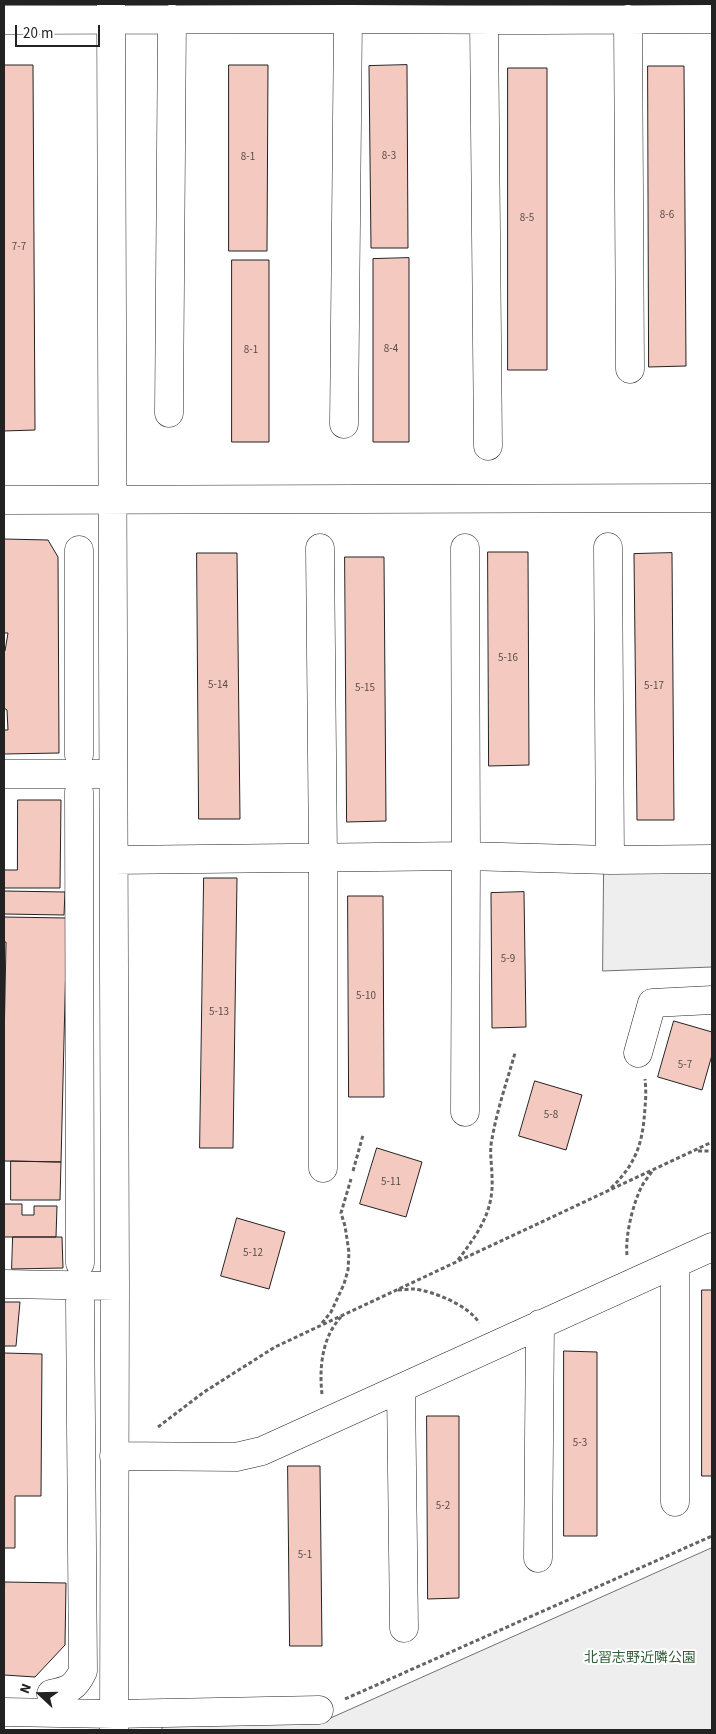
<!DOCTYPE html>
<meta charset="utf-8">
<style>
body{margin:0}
#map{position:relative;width:716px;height:1734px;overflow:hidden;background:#fff;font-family:"Source Sans 3",sans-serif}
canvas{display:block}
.frame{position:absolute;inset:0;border:5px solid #222;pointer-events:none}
.north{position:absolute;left:15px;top:1669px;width:50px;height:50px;-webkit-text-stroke:4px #fff;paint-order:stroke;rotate:291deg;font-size:14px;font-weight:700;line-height:20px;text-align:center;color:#222}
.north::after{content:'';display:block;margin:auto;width:18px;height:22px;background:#222;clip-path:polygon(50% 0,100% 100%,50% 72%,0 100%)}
.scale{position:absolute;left:15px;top:25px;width:85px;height:22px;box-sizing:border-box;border:2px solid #222;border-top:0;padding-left:6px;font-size:15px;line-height:18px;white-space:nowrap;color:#222;-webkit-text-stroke:4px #fff;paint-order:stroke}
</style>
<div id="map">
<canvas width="716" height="1734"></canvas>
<div class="frame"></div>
<div class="north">N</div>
<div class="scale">20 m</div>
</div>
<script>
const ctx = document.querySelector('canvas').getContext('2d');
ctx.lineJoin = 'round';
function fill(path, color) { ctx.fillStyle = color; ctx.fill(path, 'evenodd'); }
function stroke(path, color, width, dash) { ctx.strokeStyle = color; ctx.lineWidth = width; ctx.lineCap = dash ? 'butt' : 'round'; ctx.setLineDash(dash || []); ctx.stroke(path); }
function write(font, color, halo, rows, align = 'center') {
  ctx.font = font + ' "Source Sans 3","Noto Sans JP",sans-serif'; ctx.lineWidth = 4; ctx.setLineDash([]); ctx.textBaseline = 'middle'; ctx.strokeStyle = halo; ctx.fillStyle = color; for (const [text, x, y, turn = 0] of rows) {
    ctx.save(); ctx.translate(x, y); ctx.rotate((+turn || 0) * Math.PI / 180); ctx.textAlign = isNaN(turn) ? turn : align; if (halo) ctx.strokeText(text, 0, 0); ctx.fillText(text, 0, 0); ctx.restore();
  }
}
const green = new Path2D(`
 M604 871H712V967L603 971Z
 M712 1548V1730H162V1719H328Z`);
fill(green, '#eee');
stroke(green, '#6f6f6f', 1);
const building = new Path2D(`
 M4 65H33L35 430 4 431Z
 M229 65H268L267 251H229Z
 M407 65 408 248H371L369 66Z
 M648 66H684L686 366 649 367Z
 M508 68H547V370H508Z
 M409 258V442H373V259Z
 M232 260H269V442H232Z
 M4 539 48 540 58 557 59 753 4 754V730H8L7 710 4 708V651H5L8 633H4Z
 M488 552H528L529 765 489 766Z
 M197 553H237L240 819H199Z
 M672 553 674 820H637L634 554Z
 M345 557H384L386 821 347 822Z
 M18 800H61L60 888H4V870H17Z
 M204 878H237L233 1148H200Z
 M4 891 65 892 64 915 4 914Z
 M524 892 526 1027 492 1028 491 893Z
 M348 896H383L384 1097H349Z
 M4 917 67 918 61 1162 4 1161V1045L6 942H4Z
 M674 1021 712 1032V1055L702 1090 658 1077Z
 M535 1081 582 1095 566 1150 519 1136Z
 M377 1148 422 1162 406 1217 360 1204Z
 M11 1161 61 1162 60 1200H11Z
 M4 1204H22V1215H34V1206H57L56 1237H4Z
 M237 1218 285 1232 269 1289 221 1276Z
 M13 1237H62L63 1268 12 1269Z
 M702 1290H712V1476H702Z
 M4 1302H20L16 1346H4Z
 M564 1351 597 1352V1536H564Z
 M4 1353 42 1354 41 1496H15V1548H4Z
 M427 1416H459V1598L428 1599Z
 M288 1466H320L322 1646H290Z
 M5 1582 66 1583 65 1645 35 1677 4 1675Z`);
fill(building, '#f3c9c0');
stroke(building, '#222', 1);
const minor = new Path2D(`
 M111 4 115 1286 114 1730
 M628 19 630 369
 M4 20 348 19 542 20 712 19
 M484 20 488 446
 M169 413 172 19
 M344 424 348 19
 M4 500 712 498
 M608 547 610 860
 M320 548 323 858V1168
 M465 548 466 856 465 1112
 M79 550V755
 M4 774H112
 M79 792 80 1263
 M114 860 466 856 610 860 712 859
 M638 1053 652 1003 712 1000
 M4 1284 115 1286
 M401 1389 404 1628
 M114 1456 236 1457 262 1451 712 1247
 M675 1502V1264
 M538 1558 540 1324
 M51 1694C69 1690 75 1688 83 1671L80 1301
 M4 1712 114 1714 319 1710`);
stroke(minor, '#222', 29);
stroke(new Path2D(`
 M698 1151H712
 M353 1171 363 1135
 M611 1188C637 1163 643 1142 645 1107 646 1098 646 1088 645 1079
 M627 1255C625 1236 633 1203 642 1186 645 1180 650 1175 653 1170
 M458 1260C478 1233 494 1212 492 1177 492 1164 489 1152 492 1139 497 1110 507 1081 515 1053
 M398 1290C403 1290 409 1289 414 1289 433 1291 470 1306 479 1323
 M322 1323 331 1312 344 1284 348 1270 349 1252 345 1226 341 1213 351 1179
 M322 1394C319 1368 322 1337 341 1317
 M158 1427 204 1392 275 1347 712 1142
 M345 1699 712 1536`), '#646464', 3, [4, 2.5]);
stroke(minor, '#fff', 28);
write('11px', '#564c4a', null, [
 ["8-3",389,157],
 ["8-1",248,158],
 ["8-6",667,216],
 ["8-5",527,219],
 ["7-7",19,248],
 ["8-4",391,350],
 ["8-1",251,351],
 ["5-16",508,659],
 ["5-14",218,686],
 ["5-17",654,687],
 ["5-15",365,689],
 ["5-9",508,960],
 ["5-10",366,997],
 ["5-13",219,1013],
 ["5-7",685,1066],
 ["5-8",551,1116],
 ["5-11",391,1183],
 ["5-12",253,1254],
 ["5-3",580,1444],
 ["5-2",443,1507],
 ["5-1",305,1556]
]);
write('14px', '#2f5e38', '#fff', [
 ["北習志野近隣公園",640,1659]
]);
</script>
